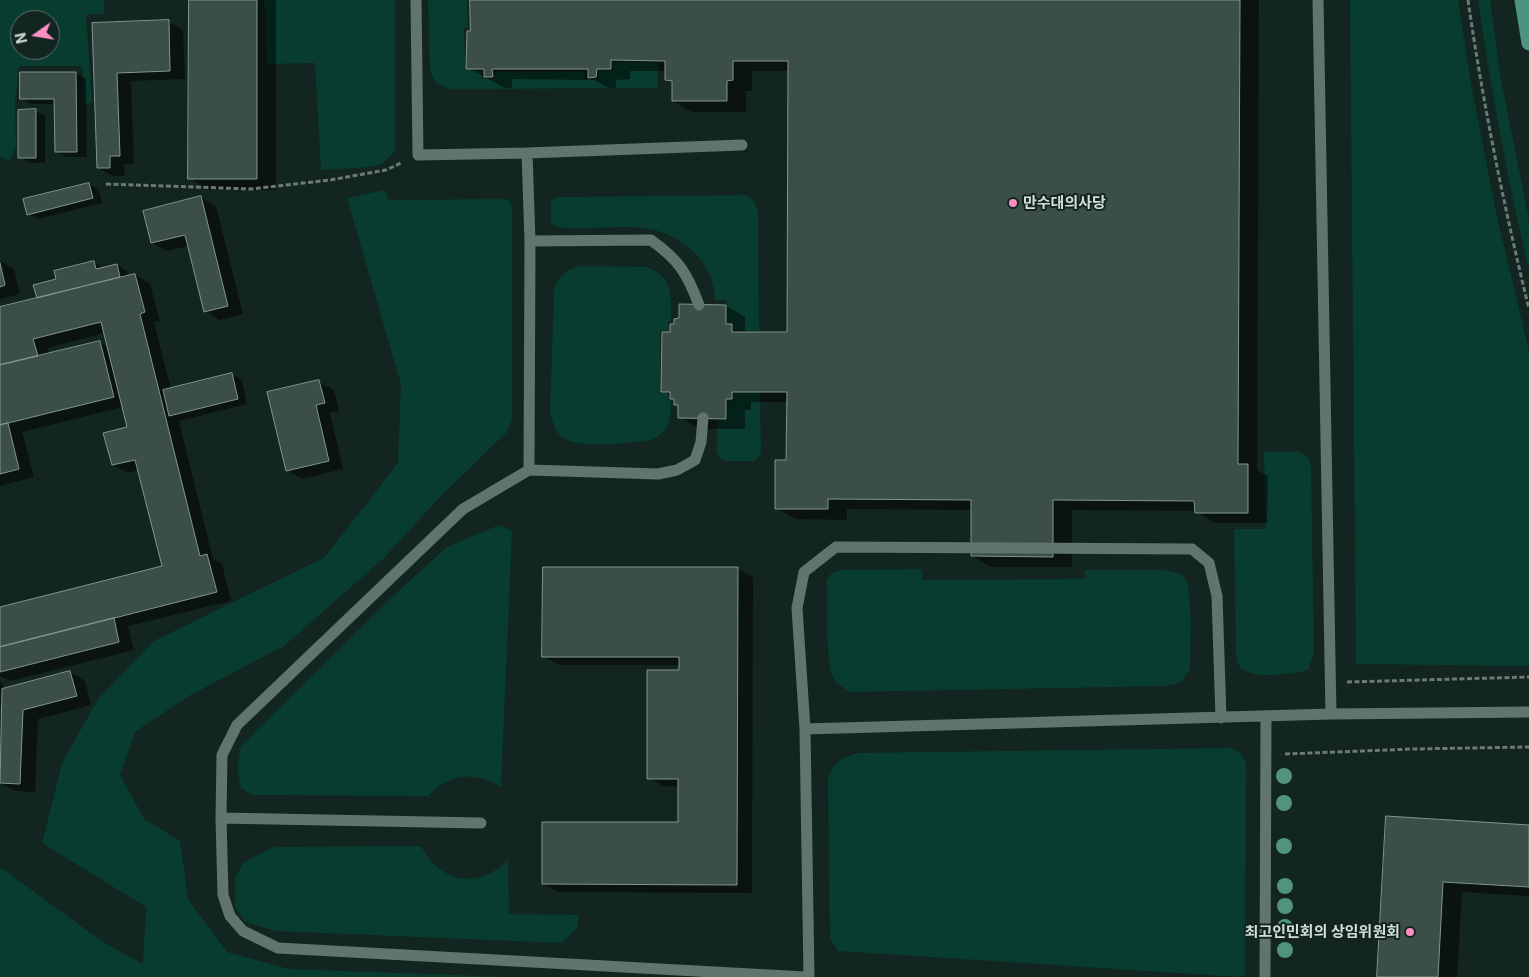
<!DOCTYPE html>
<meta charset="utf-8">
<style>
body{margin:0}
#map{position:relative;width:1529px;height:977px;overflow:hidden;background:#132520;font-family:Inter,sans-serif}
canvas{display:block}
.north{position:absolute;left:10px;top:10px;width:50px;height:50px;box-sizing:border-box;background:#132520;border:1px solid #606f6a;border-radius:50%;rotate:257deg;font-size:14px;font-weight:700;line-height:20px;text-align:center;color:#d3deda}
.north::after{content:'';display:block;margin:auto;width:18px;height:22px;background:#fc8fc1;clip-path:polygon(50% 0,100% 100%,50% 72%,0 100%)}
</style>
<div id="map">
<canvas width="1529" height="977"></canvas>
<div class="north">N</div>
</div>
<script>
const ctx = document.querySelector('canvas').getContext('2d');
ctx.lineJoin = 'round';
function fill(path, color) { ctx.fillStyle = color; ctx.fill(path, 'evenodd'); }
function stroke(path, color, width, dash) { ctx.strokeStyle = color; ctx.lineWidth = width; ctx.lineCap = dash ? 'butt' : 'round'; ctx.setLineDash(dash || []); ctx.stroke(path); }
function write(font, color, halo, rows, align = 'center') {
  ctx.font = font + ' Inter,"Noto Sans KR",sans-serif'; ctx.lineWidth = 4; ctx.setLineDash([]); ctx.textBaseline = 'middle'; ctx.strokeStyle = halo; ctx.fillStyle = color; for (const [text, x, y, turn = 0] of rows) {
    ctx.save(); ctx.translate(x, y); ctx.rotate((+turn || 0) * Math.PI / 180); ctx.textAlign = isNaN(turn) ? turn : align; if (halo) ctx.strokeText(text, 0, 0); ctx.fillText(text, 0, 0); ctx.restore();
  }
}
fill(new Path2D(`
 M0 0H104V14L86 15 92 103H85L82 66H19L15 103 16 146 9 162 0 156ZM20 20H50V50H20Z
 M264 0H395V151L382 164 368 167 321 170 315 63 267 64Z
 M428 0H467L468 28H464L465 70 482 71V79H495V72H584L585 79H598L599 70H613V62H658V88L450 89C438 85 434 82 430 71Z
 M1350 0H1458L1471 84 1498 221 1529 351V666L1356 664Z
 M1478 0H1490L1501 80 1529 220V271C1508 182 1491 91 1478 0Z
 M385 190 388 200 506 199 511 203 512 211V420L506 433 440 497 384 558 284 646 187 697 135 732 120 775 144 819 180 841 188 899 227 952 289 969 510 977H0V867L103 942 143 964 146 907 42 843 62 763 98 699 154 641 325 557 398 463 401 384 347 198Z
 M746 195C754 199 756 205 758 213L759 331 733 330V323H727V300H715C715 282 707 264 694 252 660 221 629 227 586 228 575 228 563 230 552 224L551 221V202L555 198 563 197Z
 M581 266 647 267C674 277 671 297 671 321L668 322V331H660V393H668V401H671C671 422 669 433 648 441 627 442 575 451 560 435 554 429 553 421 550 414L554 290C559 275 566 269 581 266Z
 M733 392 760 393 761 453 758 458 754 461H725L720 458 717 452V420H728V401H733Z
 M1264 452H1300L1309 458 1311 466 1314 653 1308 670C1293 674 1253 680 1241 668 1238 665 1237 658 1236 653L1234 529H1266Z
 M499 525 512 531 501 787C473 771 451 773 428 796L252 795 241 788 237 768 241 746 392 597 447 547Z
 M922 569 923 580 1085 579V570H1163L1181 574 1188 583 1191 622 1190 669 1180 683 1166 686 849 692 836 682 830 671 827 636V579L832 573 841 570Z
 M1232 748 1240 753 1246 762 1245 959V975L1240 977 838 951 830 938 828 778C835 761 840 759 857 753Z
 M421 846C441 883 478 890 508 860L509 914 579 915 577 928 562 943 276 931 245 922 235 907V878L244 862 274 847Z`), '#073c2f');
fill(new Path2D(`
 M190 0H276V190H209L190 178Z
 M471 0H1259L1257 470 1268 476 1267 523H1215L1195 511 1072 510V567H992L972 556V510L847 509V520L795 519 776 508 787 461 788 402H751V410H745V429H699L680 417V407L675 404V401L671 399V396L663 391 671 333 675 325 726 306 745 317V333H788L789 71H752V91H746V112H692L673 101V83L666 80V71H630V79L616 80V88H609L594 80 512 79V88H505L468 68 471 32Z
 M169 22 183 30 185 79 131 81 134 164H124L125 176H113L98 168 93 24Z
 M76 73 86 79 87 157H66L56 151 55 104H31L21 98Z
 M35 111 45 116V163H29L20 157Z
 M89 184 99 190 102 203 38 219 28 214Z
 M201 197 216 206 243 314 220 320 205 311 189 246 167 251 152 243 144 212Z
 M0 261 14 269 20 294 0 299Z
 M94 262 104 268 117 265 127 271 128 277 135 275 150 284 160 321 154 322 171 389 232 374 242 380 247 404 179 421 213 559 222 564 231 601 128 626 134 650 10 681 0 676V608L163 567 139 470 128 473 113 465 128 428 123 407 22 432 34 477 0 486V308L40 299 57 280ZM105 333 108 347 100 342 49 354 48 348Z
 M319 382 334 390 339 411 330 413 343 469 302 479 287 470Z
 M738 569 753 577 752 893 558 892 543 883 679 824V787L663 786 648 778 680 671V665H559L544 656Z
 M70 672 85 681 91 705 38 719 35 792 15 791 0 783 3 705 0 706V682L3 684 4 690Z
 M1387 817 1529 826V896L1462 892 1457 977H1378Z`), '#0007');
const building = new Path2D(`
 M189 0H257V179H188Z
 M470 0H1240L1238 464H1248V513H1195L1194 501 1053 500V557L971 556V500L828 499V509H775V460H786L787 392H732V399H726V419L678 418V405H674V399H670V392H661L662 332H670V324H674V319L679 318V304L726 305V324H732V332H787L788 61H733V80L727 81V101H672V81L665 80V61L611 60V69H597L596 77 588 78V69H492L493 77H484V69H466L467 31H470Z
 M169 20 170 71 117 73 120 156H110V168H97L92 23Z
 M20 72H76L77 152H55L54 99H20Z
 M36 109V158H18V110Z
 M89 183 93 198 27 215 23 199Z
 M201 196 228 306 204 312 185 235 151 243 143 211Z
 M94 261 96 269 117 264 120 277 37 298 33 285 56 279 54 271Z
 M0 263 5 285 0 287Z
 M135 274 145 312 140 314 200 556 207 554 217 592 0 647V607L162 566 135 460 112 465 103 433 127 427 101 322 33 339 38 356 0 365V307Z
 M100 341 114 397 0 425V365Z
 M232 373 238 399 169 416 163 390Z
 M319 380 325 403 316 405 329 461 286 471 267 392Z
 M8 423 19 469 0 474V425Z
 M543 567H738L737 885 542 884V822H678V779H647V670H679V657H542Z
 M114 618 119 642 0 672V647Z
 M70 671 77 696 23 710 20 784 0 783 2 689Z
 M1386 816 1529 825V887L1443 882 1438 977H1377Z`);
fill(building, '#3b4e47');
stroke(building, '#80968e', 1);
stroke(new Path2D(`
 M1468 0C1483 104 1504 207 1529 309
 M106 184 251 189 330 180 386 170 401 163
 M1347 682 1529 677
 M1285 754 1413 749 1529 747`), '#6b7a76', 3, [5, 2.5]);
stroke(new Path2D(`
 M416 0 418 155 527 153 530 241 529 470 463 509 237 725 222 755 221 818 223 895 230 916 243 931 278 948 805 977
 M1318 0 1331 714
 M527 153 742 145
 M530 241 651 240C679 260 687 273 699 305
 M529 470 658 474 677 470 695 460 701 442 703 418
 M805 729 1331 714 1529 712
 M221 818 481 823
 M809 977 805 729 797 608 804 572 836 547 1192 549 1209 563 1217 596 1221 718
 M1265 977 1266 717`), '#61756e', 11);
stroke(new Path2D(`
 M1522 0 1529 43`), '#4c947f', 15);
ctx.fillStyle = '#51937f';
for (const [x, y] of [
 [1284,776],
 [1284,803],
 [1284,846],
 [1285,886],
 [1285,906],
 [1285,927],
 [1285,950]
]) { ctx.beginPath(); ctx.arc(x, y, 8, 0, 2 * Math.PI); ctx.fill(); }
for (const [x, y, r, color] of [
 [1013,203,5,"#fc8fc1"],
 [1410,932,5,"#fc8fc1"]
]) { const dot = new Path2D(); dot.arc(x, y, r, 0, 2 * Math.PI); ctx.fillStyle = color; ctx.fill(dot); stroke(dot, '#132520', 2); }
write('bold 15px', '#d3deda', '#132520', [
 ["만수대의사당",1023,203],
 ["최고인민회의 상임위원회",1400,932,"right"]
], 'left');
</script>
